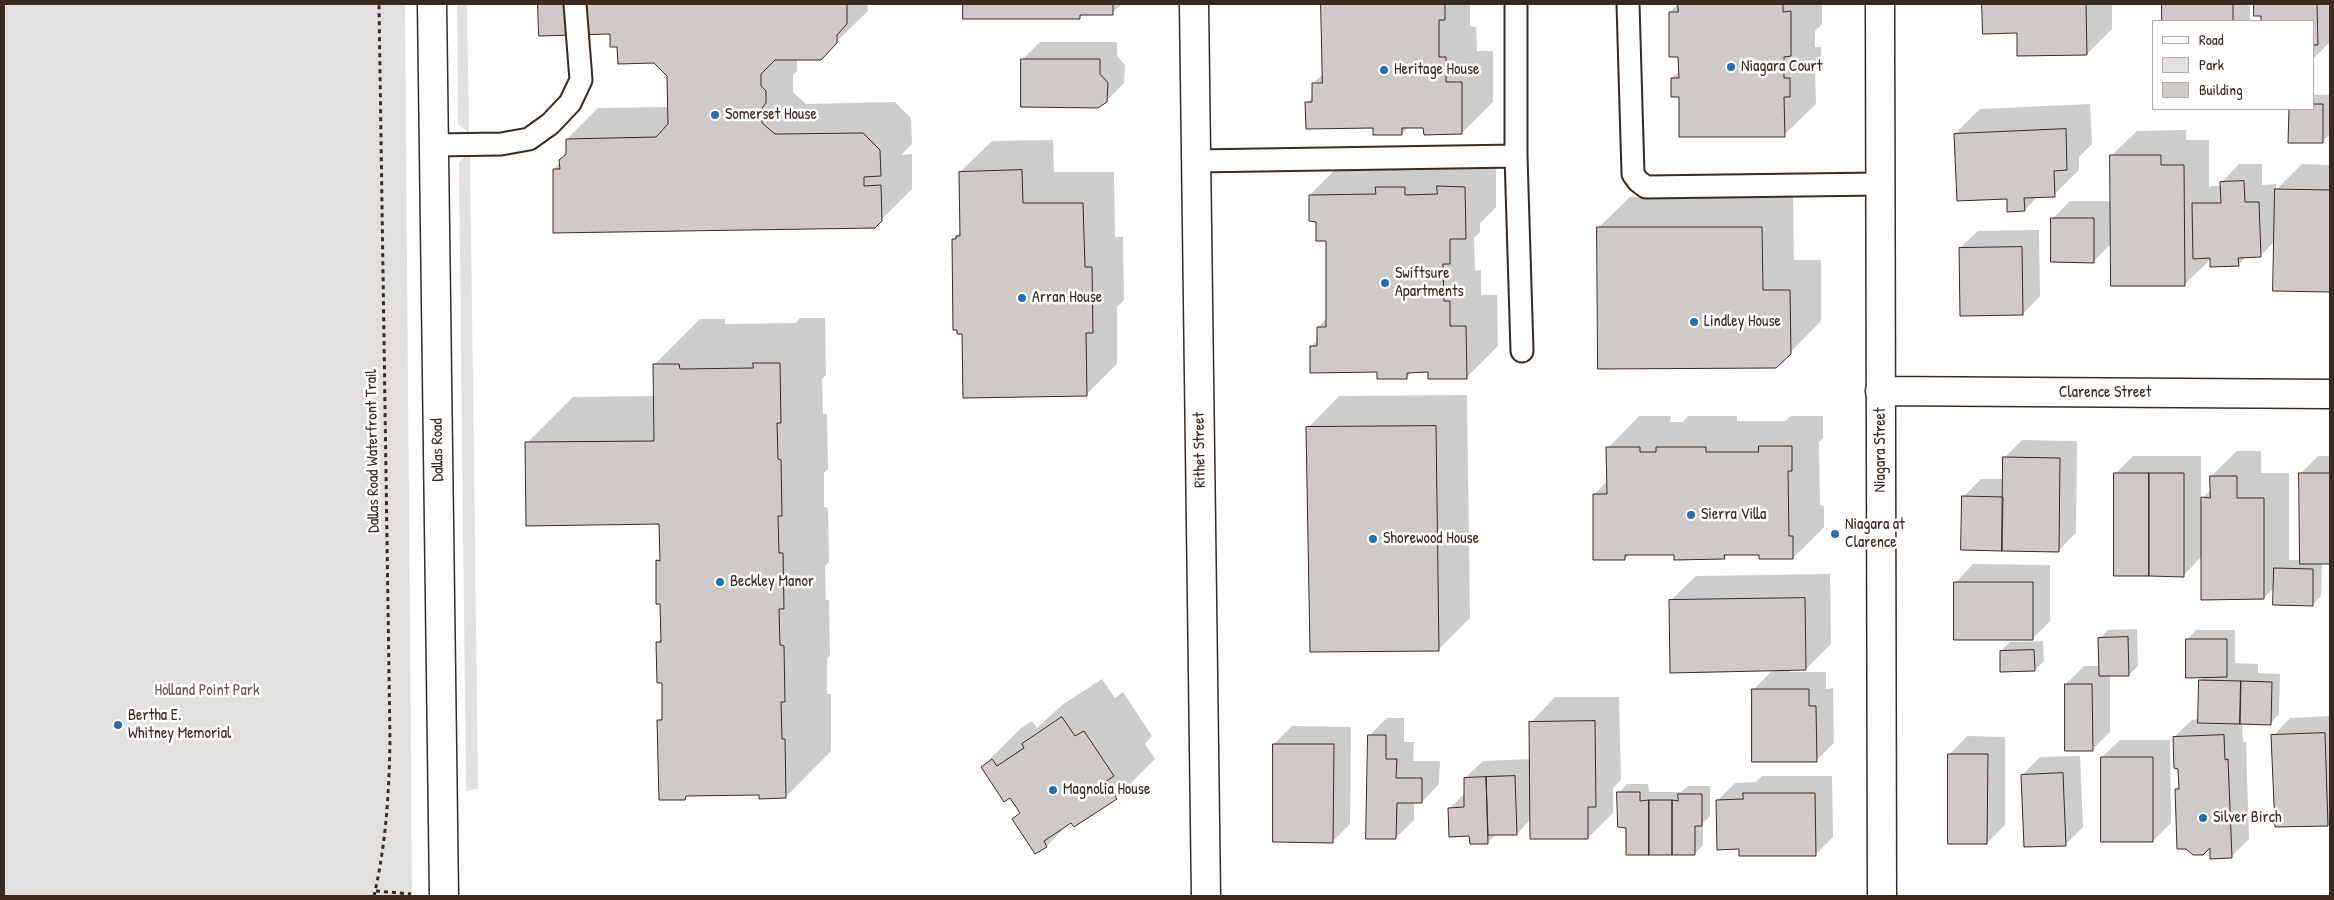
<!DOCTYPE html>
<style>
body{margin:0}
#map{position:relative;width:2334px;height:900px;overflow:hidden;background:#fff;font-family:"Patrick Hand",sans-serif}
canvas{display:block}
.frame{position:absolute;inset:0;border:5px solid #3b2a1e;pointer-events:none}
.legend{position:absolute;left:2152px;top:20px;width:162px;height:90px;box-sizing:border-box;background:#fff;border:1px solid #b1aaa5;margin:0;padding:6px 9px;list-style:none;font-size:15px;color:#3b2a1e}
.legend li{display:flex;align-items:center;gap:10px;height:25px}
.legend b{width:25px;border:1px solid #b1aaa5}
</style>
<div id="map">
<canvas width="2334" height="900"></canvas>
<div class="frame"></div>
<ul class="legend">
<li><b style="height:6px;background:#fff"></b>Road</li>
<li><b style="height:14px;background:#e2e0de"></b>Park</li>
<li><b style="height:14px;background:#cfcac7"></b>Building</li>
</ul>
</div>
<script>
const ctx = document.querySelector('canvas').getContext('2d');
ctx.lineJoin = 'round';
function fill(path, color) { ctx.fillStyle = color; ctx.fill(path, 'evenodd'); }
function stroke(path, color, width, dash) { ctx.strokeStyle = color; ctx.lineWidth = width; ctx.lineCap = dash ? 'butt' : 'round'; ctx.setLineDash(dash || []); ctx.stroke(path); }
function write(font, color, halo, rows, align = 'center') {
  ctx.font = font + ' "Patrick Hand",sans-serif'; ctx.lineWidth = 5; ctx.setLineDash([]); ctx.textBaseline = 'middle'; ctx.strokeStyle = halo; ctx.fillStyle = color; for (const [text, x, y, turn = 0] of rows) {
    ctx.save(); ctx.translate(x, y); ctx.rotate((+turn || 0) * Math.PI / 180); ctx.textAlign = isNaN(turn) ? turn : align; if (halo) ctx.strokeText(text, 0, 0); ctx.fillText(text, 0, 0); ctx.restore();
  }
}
fill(new Path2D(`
 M4 4H405L412 896H4Z
 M457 4H467L469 133 458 124Z
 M470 151 478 789 466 791 459 162Z`), '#e2e0de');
fill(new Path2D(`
 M540 4H867L868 11 820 58 797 59V71L793 75V92L806 104 895 102 911 118 912 144 901 155 912 154V189L874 227 554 169 568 154 567 139 598 108 669 107 668 75 654 62 619 45 611 33 540 34Z
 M964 4H1122L1112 13 1083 14 1079 18H964Z
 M1322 4H1470V26L1476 27 1477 51H1493V102L1462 133 1425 127H1408L1402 134 1374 127 1307 103 1314 96 1313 83 1323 74Z
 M1678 4H1822V24L1815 31V47H1821V64L1815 70 1816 104 1784 135 1680 96 1672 78 1680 71 1679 56 1670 12Z
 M1984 4H2112V29L2087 54 2019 32 1984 33Z
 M2163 4H2250V21H2163Z
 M2255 4H2330V42L2313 59V21H2262V14H2255Z
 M1040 42H1117V56L1125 65 1124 83 1106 101 1023 59Z
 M2313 95H2330V134L2323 141 2290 142V109H2313Z
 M2090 104 2092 144 2079 157V170L2054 195 2038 196 2025 210 1955 134 1980 109Z
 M2186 130V140H2209V188L2211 186H2222V182L2239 164H2262V185L2276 184V190L2302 164 2330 165V291L2275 289 2276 240 2260 256H2247L2238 265 2212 258 2184 285 2112 243 2094 261 2052 219 2070 201H2112L2111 156 2137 131Z
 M1053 140 1054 172H1114L1115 237H1123L1124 300 1117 307V364L1086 395 963 333 953 240 961 231 960 172 992 141Z
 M1496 156V207L1480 223V232L1474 238 1475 271 1481 270V295H1497L1498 346 1467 377 1429 371H1413L1406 378 1378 371 1311 346 1318 340V327L1328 317 1327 239 1317 221 1310 195 1341 164Z
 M1793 196 1794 260H1821V321L1776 367 1598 228 1630 197Z
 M2039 230 2040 296 2023 314 1960 248 1978 231Z
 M800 318H825L826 375 822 379 823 414H827L828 469 824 473V507L828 508 829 562 825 566 826 600H829L830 655 827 659V694H831V751L786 797 761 794H689L685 798 659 721 663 716V682L658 642 662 638 657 561 661 557 660 523 527 443 573 397 655 396 654 365 700 319H725V324L796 323Z
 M1467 395 1470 618 1439 649 1308 428 1339 396Z
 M1639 416H1671L1670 422H1683L1688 416H1737V421H1785L1791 416H1823V438L1819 442 1820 505 1824 506V527L1793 558 1760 553 1728 554 1724 558 1675 554H1629L1625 559 1594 495 1608 480V448Z
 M2022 440 2077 441 2076 533 2058 551 1963 497 1981 479H2004V458Z
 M2237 451H2261V473H2289V560H2301L2300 474 2318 456H2330V563H2322L2321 596 2312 605 2275 587 2264 598 2202 556 2183 576 2115 474 2133 456H2201V500L2211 489V476Z
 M1973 564 2050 565V621L2032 639 1956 582Z
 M1830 574 1831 644 1806 669 1790 670V672H1826V689L1833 688 1834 743 1816 761 1753 690 1773 670 1670 601 1696 576Z
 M2137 629 2138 666 2129 675H2110V732L2093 749 2066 684 2084 666H2100L2099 639 2108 630Z
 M2196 630H2235V663L2258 664V673L2280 674 2279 714 2271 723H2242L2243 742H2246L2249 839 2231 857 2211 845 2176 790 2180 786V767L2174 737 2192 720 2199 719 2200 681 2205 676 2188 639Z
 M2043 641 2044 661 2035 670 2001 651 2010 642Z
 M1102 679 1115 698 1123 692 1152 736 1145 744 1155 759 1116 798 1068 824 1047 846 1036 853 1014 819 1021 812 1010 796 982 767 1021 728 1032 721 1037 728 1062 705Z
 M1555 697H1619L1621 780 1613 788V813L1588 838 1531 819 1517 834H1496L1488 842 1471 835 1450 808 1465 793V778L1483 761 1530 759V723Z
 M2330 716V822L2328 824 2277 826 2273 736 2290 718Z
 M1387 718H1404V742H1414L1413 761H1440L1439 784 1422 802H1414V820L1396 838 1369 736Z
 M1292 726 1351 727 1350 824 1333 841 1274 744Z
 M1967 736 2005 737V825L1987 843 1950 754Z
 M2120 740H2170L2171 823 2153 841 2102 757Z
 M2080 756 2083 827 2065 845 2022 775 2040 757Z
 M1762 776H1832L1833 837 1815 855 1740 848 1718 800 1735 783 1756 782Z
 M1627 784H1648L1649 792H1681L1688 786H1710V816L1703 823V845L1694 854 1627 826 1619 793Z`), '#0003');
const building = new Path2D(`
 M538 4H847V24L837 35V43L821 60H775L761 74V86L766 91V103L762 108V123L775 134 863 133 880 150 881 176 864 177V186L881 185 882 221 875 228 553 233V169H560L559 160 566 154V139L656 137 668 124 667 76 654 63 618 64 617 47H610V34L539 36Z
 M963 4H1113V15H1080V19H963Z
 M1321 4H1445V20H1439V57H1446V82H1462V134L1424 135 1423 128H1402V135H1373V128L1306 129 1305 102H1312V83H1322Z
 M1678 4H1783V12L1791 11V56L1784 57V78H1790V97H1784L1785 137H1679V97H1671V78H1679L1678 57H1669V12H1678Z
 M1982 4H2086L2087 55 2017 56V33L1983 34Z
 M2162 4H2233V21H2162Z
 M2254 4H2317L2318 45H2313V60V21H2261V16H2254Z
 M1021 59H1100V74L1108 83 1107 102 1098 108 1021 107Z
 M2313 104H2323V143H2288L2289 109H2313Z
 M2066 129 2067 170 2054 171 2055 197 2024 198 2025 211 2007 212V199L1957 201 1954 134Z
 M2110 155H2161V165H2184L2185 286H2111Z
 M1022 170 1023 203H1083L1085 267H1092L1093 333H1086L1087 396 963 398 962 334H957V330H953L952 239H956V236H960L959 172Z
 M2244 181 2245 202H2259L2261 257 2238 258 2239 266 2210 267V258L2193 259 2192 203H2221L2220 182Z
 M1437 186 1465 187 1466 239H1450V264H1443L1444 301H1450V326H1466L1467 379H1428V372L1407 373V379H1377V372L1310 373V346H1317V327H1326V241H1316V222L1309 221V195L1376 194 1375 187H1405V195L1437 194Z
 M2275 189 2330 190V292L2273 291Z
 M2051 218H2094V263L2051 262Z
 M1597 227H1762L1763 290H1790L1791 354 1776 368 1598 369Z
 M2022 247 2023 315 1960 316 1959 248Z
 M753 363H780L781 423H777L778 459 781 460 782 516H778L779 553H783L784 609H779L780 645 784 646 785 702H781L782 739H785L786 798 759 799V795L686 796 685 800H659L657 720H662V683H657L656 642H661L660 604H656V560L660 561 659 524 526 526 525 442 654 441 653 364H679L680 369 753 368Z
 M1436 426 1439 651 1310 652 1306 427Z
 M1759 446H1792V471H1788L1789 536H1793V559H1759V555H1724L1725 559 1674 560V555H1625V560H1593V494H1607L1606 447H1640V452H1656V447H1706V452H1758Z
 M2003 457 2060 458 2059 552 2002 551Z
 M2114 473H2149V576H2114Z
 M2149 473H2184V577L2149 576Z
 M2299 473H2330V564H2300Z
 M2210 476H2237V498H2264V599L2201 600V497L2210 498Z
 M1962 496 2003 497 2002 551 1961 550Z
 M2274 568 2313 569V606L2273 605Z
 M1954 582H2033V640H1954Z
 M1805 598 1806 670 1670 673 1669 600Z
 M2128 637 2129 676H2099L2098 638Z
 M2186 639H2227V677L2186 678Z
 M2034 650 2035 671 2000 672V651Z
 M2199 680 2241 681 2240 724 2198 723Z
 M2241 681 2272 682 2271 725 2240 724Z
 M2065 684H2092L2093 751H2065Z
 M1752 689H1809V706H1816L1817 762H1752Z
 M1062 717 1075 736 1084 731 1114 776 1105 782 1117 799 1074 827 1071 823 1044 841 1047 847 1035 854 1012 819 1020 813 1010 798 1004 802 981 767 992 759 997 766 1024 748 1022 744Z
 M1595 721 1596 807H1588V839H1530L1529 722Z
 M2325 733 2328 826 2275 827 2271 735Z
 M1368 735H1386V759H1397L1396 778H1422V803H1397L1396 839H1366Z
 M2224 735 2225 760 2228 759 2232 858 2210 859V848L2203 855H2193L2186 849H2177L2175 789H2179L2178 769 2174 768 2173 737Z
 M1273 744H1334L1333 843 1273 842Z
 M1948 754H1988L1987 844H1948Z
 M2101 757H2153V842H2101Z
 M2063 773 2066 846 2024 847 2021 775Z
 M1515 776 1517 835H1488L1486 777Z
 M1486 777 1488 844H1470L1469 836 1449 837 1448 808 1464 807V778Z
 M1617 792H1640V801L1649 800V855H1626V828L1618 827Z
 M1743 793H1815L1816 856H1739V849L1717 850 1716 800 1743 799Z
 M1678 794H1702V826H1695V855H1672V800L1678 801Z
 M1649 800H1672V855H1649Z`);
fill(building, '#cfcac7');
stroke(building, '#3b2a1e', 1);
const lane = new Path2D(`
 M1516 4V156L1522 351
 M1628 4 1633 174 1638 181 1646 187 1880 184
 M434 145 501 144 529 139 550 124 570 103 581 80 575 4
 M1196 161 1516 156`);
const street = new Path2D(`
 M1194 4 1206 896
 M1880 4 1882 896
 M1880 391 2330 394`);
const secondary = new Path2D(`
 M432 4 444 896`);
stroke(lane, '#3b2a1e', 25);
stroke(street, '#3b2a1e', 31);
stroke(secondary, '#3b2a1e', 31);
stroke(new Path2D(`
 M376 891 411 894
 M374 896C386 844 389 794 390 741L379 4`), '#3b2a1e', 3, [4, 4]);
stroke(lane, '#fff', 21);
stroke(street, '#fff', 28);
stroke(secondary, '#fff', 28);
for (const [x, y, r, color] of [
 [1731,67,5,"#1f6fb2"],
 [1384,70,5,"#1f6fb2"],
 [715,115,5,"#1f6fb2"],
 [1385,283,5,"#1f6fb2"],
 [1022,298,5,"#1f6fb2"],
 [1694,322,5,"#1f6fb2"],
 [1691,515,5,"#1f6fb2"],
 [1835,534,5,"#1f6fb2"],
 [1373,539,5,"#1f6fb2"],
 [720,582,5,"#1f6fb2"],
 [118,725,5,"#1f6fb2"],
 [1053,790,5,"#1f6fb2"],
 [2203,818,5,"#1f6fb2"]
]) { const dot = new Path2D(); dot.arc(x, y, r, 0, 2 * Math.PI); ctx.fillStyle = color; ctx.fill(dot); stroke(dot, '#fff', 2); }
write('16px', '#3b2a1e', '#fff', [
 ["Niagara Court",1741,67],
 ["Heritage House",1394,70],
 ["Somerset House",725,115],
 ["Swiftsure",1395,274],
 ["Apartments",1395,292],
 ["Arran House",1032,298],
 ["Lindley House",1704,322],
 ["Sierra Villa",1701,515],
 ["Niagara at",1845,525],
 ["Clarence",1845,543],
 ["Shorewood House",1383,539],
 ["Beckley Manor",730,582],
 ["Bertha E.",128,716],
 ["Whitney Memorial",128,734],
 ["Magnolia House",1063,790],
 ["Silver Birch",2213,818]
], 'left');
write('16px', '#3b2a1e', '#fff', [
 ["Clarence Street",2105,393],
 ["Dallas Road",438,450,-91],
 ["Rithet Street",1200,450,-91],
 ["Niagara Street",1881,450,-90],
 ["Dallas Road Waterfront Trail",373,451,-91]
]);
write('16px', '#65584e', '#fff', [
 ["Holland Point Park",207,691]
]);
</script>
